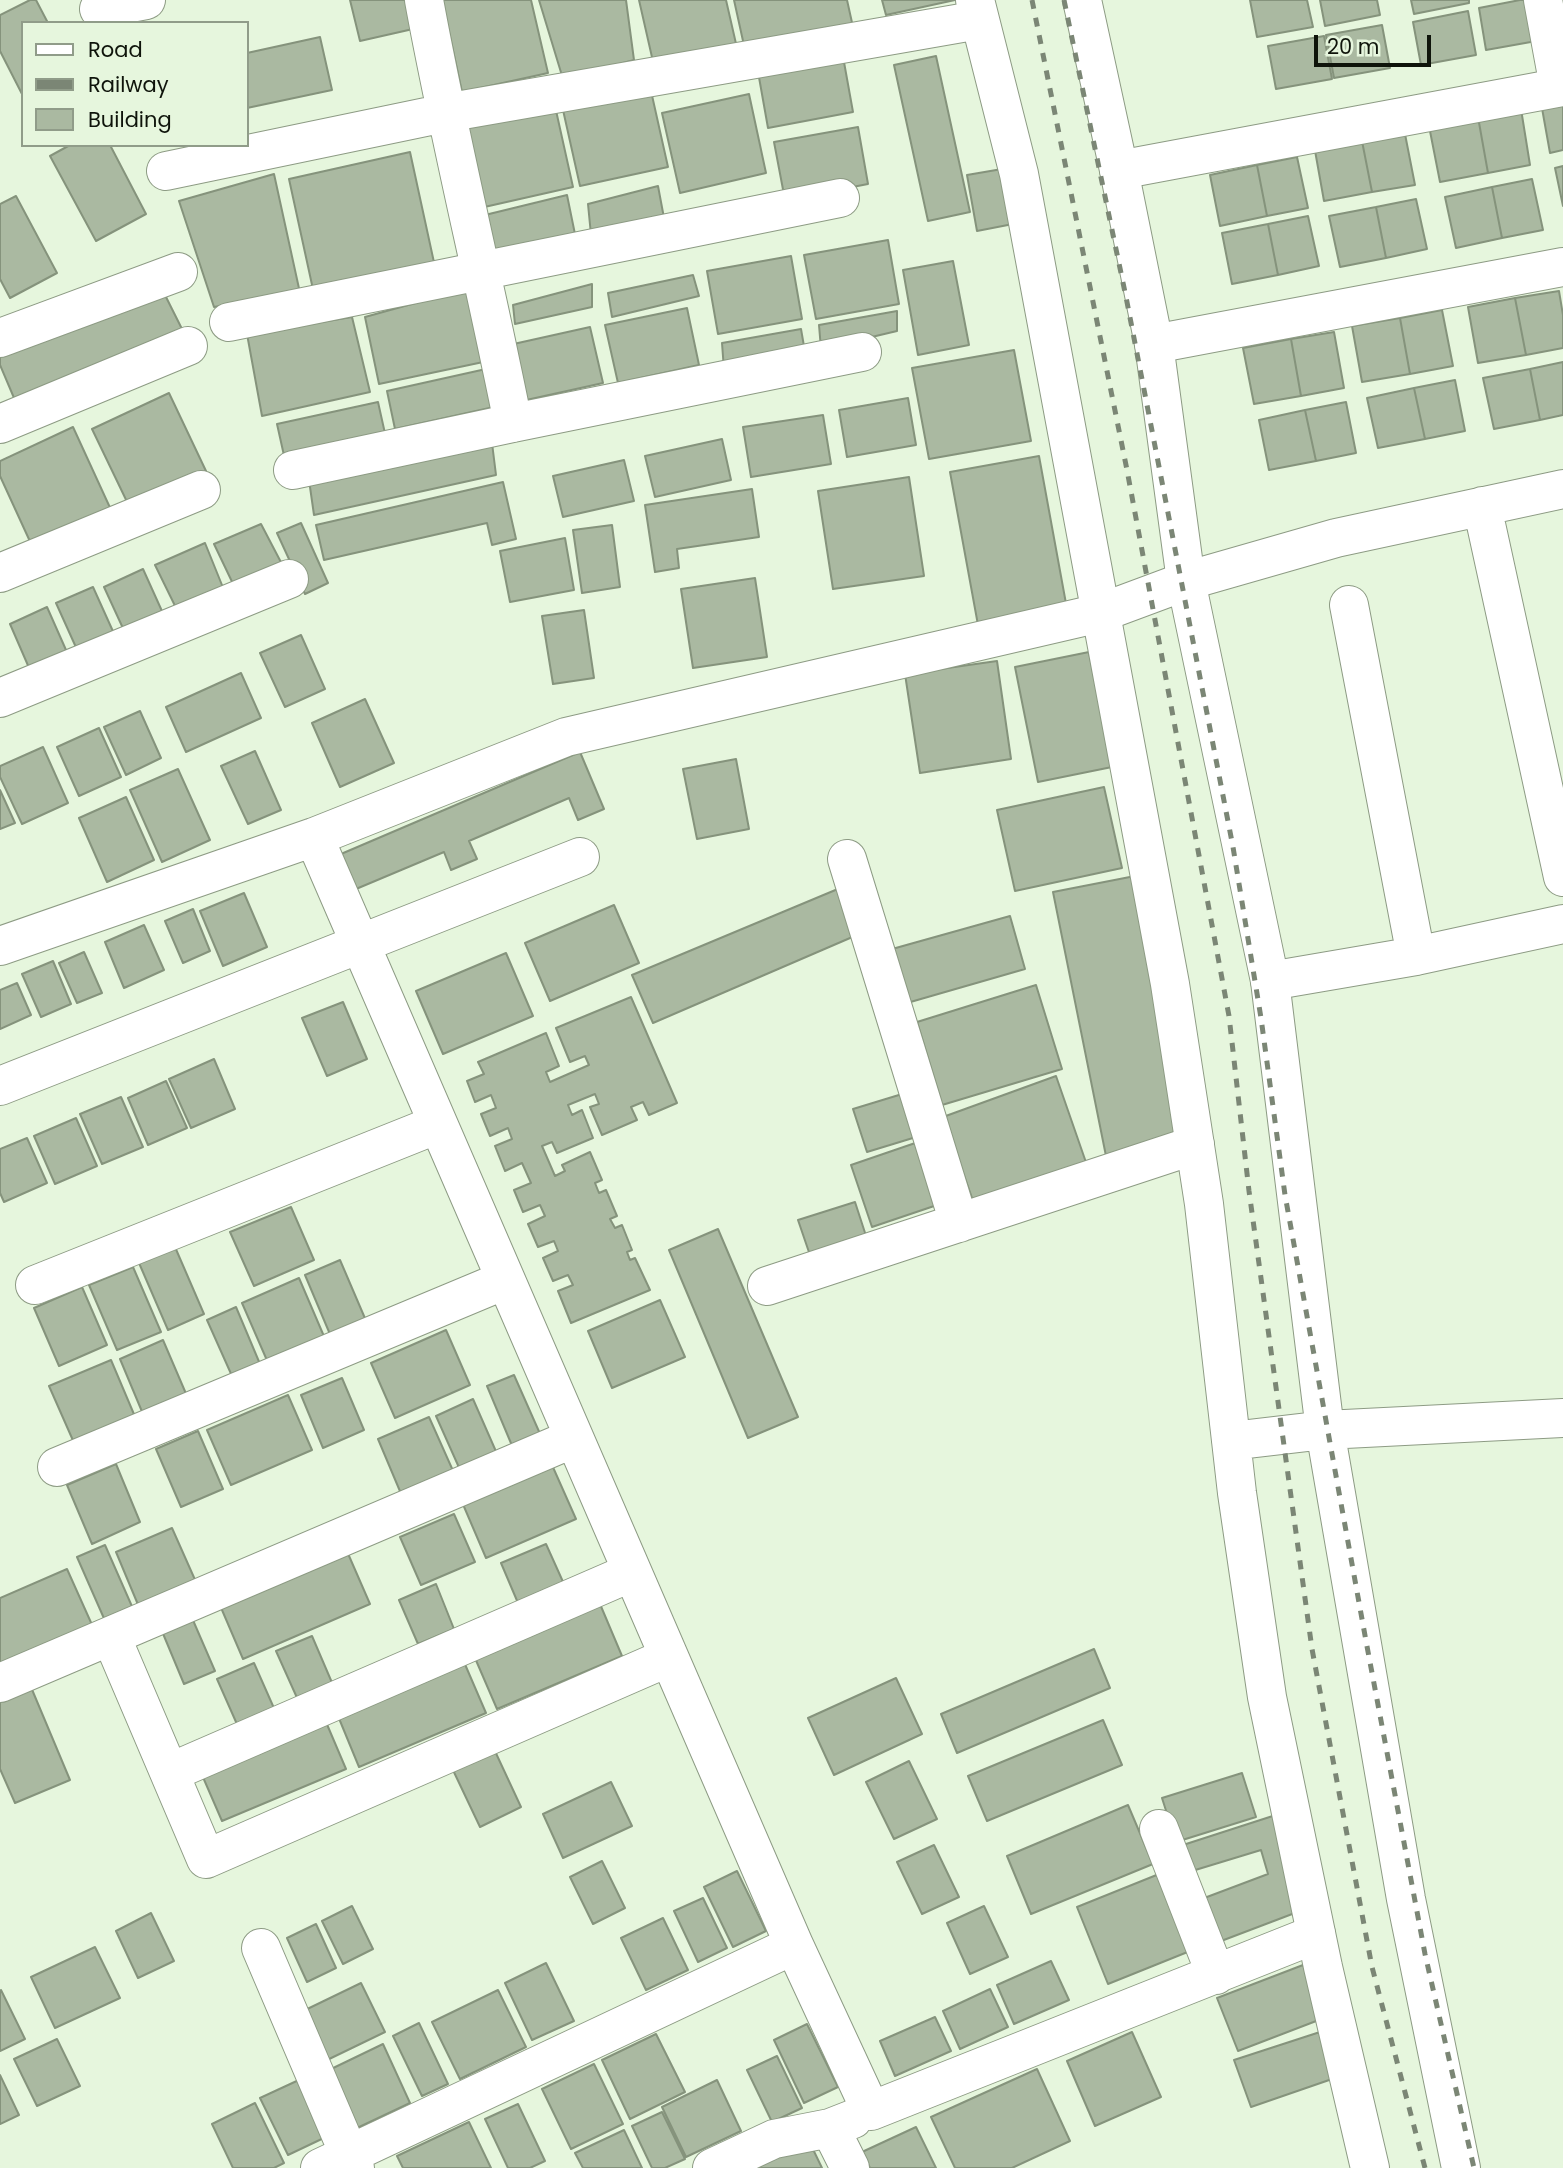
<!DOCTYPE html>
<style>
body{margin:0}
#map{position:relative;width:1563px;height:2168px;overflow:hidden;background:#e6f6dd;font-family:Poppins,sans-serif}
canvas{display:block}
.legend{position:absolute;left:21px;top:21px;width:228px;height:126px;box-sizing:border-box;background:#e6f6dd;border:2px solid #909c89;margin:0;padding:9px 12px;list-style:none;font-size:21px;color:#0f140b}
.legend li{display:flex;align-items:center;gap:14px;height:35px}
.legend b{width:35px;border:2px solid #909c89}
.scale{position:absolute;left:1314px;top:35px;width:117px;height:32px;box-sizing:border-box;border:4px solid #0f140b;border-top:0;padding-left:9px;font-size:21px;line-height:24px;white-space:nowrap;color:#0f140b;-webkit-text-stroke:5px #e6f6dd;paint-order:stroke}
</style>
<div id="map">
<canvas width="1563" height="2168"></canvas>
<ul class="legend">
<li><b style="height:9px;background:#fff"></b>Road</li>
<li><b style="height:9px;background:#7b8675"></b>Railway</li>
<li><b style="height:19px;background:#aab9a1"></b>Building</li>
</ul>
<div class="scale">20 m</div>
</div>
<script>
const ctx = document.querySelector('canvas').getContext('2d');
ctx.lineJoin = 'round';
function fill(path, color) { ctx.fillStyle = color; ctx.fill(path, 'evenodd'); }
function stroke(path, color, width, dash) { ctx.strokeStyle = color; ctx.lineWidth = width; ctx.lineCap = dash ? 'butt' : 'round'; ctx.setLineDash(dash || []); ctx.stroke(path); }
const building = new Path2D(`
 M30 0H36L48 23H23V96L0 51V15Z
 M350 0H406L413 29 360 41Z
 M442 0H531L548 73 462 92Z
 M539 0H626L634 60 563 79Z
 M639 0H726L737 48 654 66Z
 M734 0H847L853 27 745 50Z
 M882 0H955L886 15Z
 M1250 0H1307L1313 27 1257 37Z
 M1320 0H1377L1380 15 1325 26Z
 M1411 0H1469V3L1414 14Z
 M1520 0H1535L1542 40 1486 50 1479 8Z
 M1468 11 1476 55 1421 65 1413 22Z
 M1382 25 1390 68 1334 78 1326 35Z
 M1324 36 1332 79 1276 89 1268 46Z
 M320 37 332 90 247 108V53Z
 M842 51 853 112 768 128 757 66Z
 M936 56 970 212 928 221 894 65Z
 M649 82 668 167 580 186 561 101Z
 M1563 92V150L1550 153 1540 97Z
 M749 94 766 173 680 193 662 113Z
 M555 106 573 187 480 208 462 127Z
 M1521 109 1530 165 1488 173 1478 117Z
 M1478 117 1488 173 1440 182 1429 126Z
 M858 127 868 184 785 200 774 142Z
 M1404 129 1415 185 1372 192 1361 136Z
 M1361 136 1372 192 1324 201 1314 145Z
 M70 145H110L146 214 96 241 50 156Z
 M410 152 435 267 314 294 289 179Z
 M1297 157 1308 208 1267 216 1257 165Z
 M1257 165 1267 216 1220 226 1210 175Z
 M1563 166V206L1555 168Z
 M1002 169 1013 224 977 231 967 175Z
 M274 174 300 293 214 307 179 201Z
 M1532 179 1543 230 1502 238 1492 187Z
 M658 186 664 218 591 235 588 204Z
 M1492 187 1502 238 1456 248 1445 197Z
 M567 195 577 244 495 262 485 215Z
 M16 196 57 273 10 298 0 279V204Z
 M1416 199 1427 249 1386 258 1376 207Z
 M1376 207 1386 258 1340 267 1329 216Z
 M1308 216 1319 266 1278 275 1268 224Z
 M1268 224 1278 275 1232 284 1222 233Z
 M888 240 899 304 816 319 804 255Z
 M791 256 802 319 718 334 707 271Z
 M953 261 969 345 918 355 903 270Z
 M693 275 699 296 612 317 608 293Z
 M592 284V307L515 324 513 305Z
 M161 287 184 333 17 405 0 365V344Z
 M473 287 488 361 379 384 365 317Z
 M1559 291 1563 315V348L1526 355 1515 298Z
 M1515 298 1526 355 1478 363 1468 307Z
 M687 308 699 365 618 383 605 325Z
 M1442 310 1453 366 1410 374 1400 318Z
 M897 311V331L821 349 819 325Z
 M352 317 370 392 262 416 247 334Z
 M1400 318 1410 374 1362 382 1352 326Z
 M590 327 603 383 522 401 509 345Z
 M801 329 805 352 724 370 722 343Z
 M1334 332 1344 388 1301 396 1291 339Z
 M1291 339 1301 396 1254 404 1243 348Z
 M1014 350 1031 441 929 459 912 368Z
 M1563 362V415L1540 420 1530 369Z
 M486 369 494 407 395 429 387 391Z
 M1530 369 1540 420 1494 429 1483 378Z
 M1455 380 1465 431 1425 439 1414 388Z
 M1414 388 1425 439 1378 448 1367 398Z
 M169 393 206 471 130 508 92 429Z
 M908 398 916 445 847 457 839 410Z
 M378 402 386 438 285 460 277 424Z
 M1346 402 1356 453 1316 461 1305 410Z
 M1305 410 1316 461 1269 470 1259 420Z
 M823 415 831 464 751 477 743 427Z
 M73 427 112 512 33 548 0 476V461Z
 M722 439 731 480 655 497 645 456Z
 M492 443 496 475 314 515 309 480Z
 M1039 456 1067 609 978 625 950 472Z
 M624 460 634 501 563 517 553 476Z
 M909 477 924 576 833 589 818 491Z
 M503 482 516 539 492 545 487 523 324 560 316 525Z
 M752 489 759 537 677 549 679 568 655 572 645 505Z
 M301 523 328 583 305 594 277 533Z
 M261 524 284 568 235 588 214 544Z
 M612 525 620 587 582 593 573 530Z
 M565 538 574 590 510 602 500 551Z
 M205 543 226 595 180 616 155 565Z
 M143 569 166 620 127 637 104 587Z
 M755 578 767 657 693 668 681 589Z
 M93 587 116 638 79 654 56 603Z
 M47 607 70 659 33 677 10 624Z
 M584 610 594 678 553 684 542 616Z
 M301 635 325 689 285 707 260 653Z
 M1089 652 1112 767 1038 782 1015 667Z
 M997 661 1011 759 920 773 905 674Z
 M241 673 261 718 186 752 166 707Z
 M365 699 394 763 340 787 312 723Z
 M140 711 161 758 126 775 104 727Z
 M99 728 121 777 79 796 57 747Z
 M43 747 68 803 22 824 0 777V766Z
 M255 751 281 810 248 824 221 766Z
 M580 752 604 809 578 820 569 798 469 841 477 859 451 870 444 852 356 889 341 854Z
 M736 759 749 829 697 839 683 769Z
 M178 769 210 840 162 862 130 790Z
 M1104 787 1122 868 1015 891 997 810Z
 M0 790 15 823 0 829Z
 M126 797 154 860 107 882 79 818Z
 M1135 876 1187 1140 1106 1156 1053 892Z
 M845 886 857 935 653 1023 632 975Z
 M244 893 267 947 223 966 200 911Z
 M614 905 639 963 550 1001 525 943Z
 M193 909 210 951 183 963 165 921Z
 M1010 916 1025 969 900 1005 885 951Z
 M144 925 164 970 124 988 105 942Z
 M84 952 102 993 77 1003 59 963Z
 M506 953 533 1016 443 1054 416 991Z
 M53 961 71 1004 41 1017 22 974Z
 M17 983 31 1015 0 1029V990Z
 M1036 985 1062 1069 942 1105 917 1022Z
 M631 997 677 1103 649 1115 643 1102 631 1107 637 1120 602 1135 590 1107 599 1104 595 1094 568 1105 572 1115 582 1110 593 1138 557 1153 552 1142 542 1146 555 1176 565 1171 562 1165 590 1152 602 1180 595 1183 599 1193 606 1190 617 1216 610 1219 615 1228 622 1225 632 1250 627 1252 630 1260 635 1258 650 1290 571 1323 558 1291 573 1285 568 1275 553 1281 543 1258 558 1251 554 1241 538 1247 528 1224 545 1216 540 1205 523 1212 514 1190 531 1183 522 1163 505 1171 495 1146 512 1139 508 1128 490 1136 481 1114 496 1108 491 1095 475 1102 467 1081 484 1074 478 1062 546 1033 559 1066 546 1072 550 1082 589 1065 585 1056 570 1062 556 1028Z
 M343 1002 367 1059 327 1076 302 1018Z
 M214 1059 235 1109 191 1128 169 1079Z
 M1056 1076 1089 1171 976 1209 943 1117Z
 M166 1081 187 1128 148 1145 128 1098Z
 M912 1091 926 1134 867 1152 853 1109Z
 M121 1097 143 1147 102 1164 80 1114Z
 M76 1118 97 1166 55 1184 34 1136Z
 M27 1138 47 1183 4 1202 0 1193V1149Z
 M924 1140 946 1202 872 1227 851 1165Z
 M855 1202 868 1242 812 1261 798 1220Z
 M291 1207 314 1260 254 1286 230 1232Z
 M718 1229 798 1417 748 1438 669 1250Z
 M175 1247 204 1314 168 1330 139 1263Z
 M340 1260 367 1323 332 1339 305 1275Z
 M133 1267 161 1332 117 1350 89 1285Z
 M299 1278 326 1341 269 1365 242 1303Z
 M82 1287 107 1345 59 1366 34 1308Z
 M660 1300 685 1357 612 1388 588 1331Z
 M236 1307 260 1364 232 1376 207 1320Z
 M446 1330 470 1385 395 1418 371 1363Z
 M163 1340 187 1396 143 1414 120 1359Z
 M111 1360 136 1419 75 1445 49 1386Z
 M514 1375 541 1436 513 1448 487 1386Z
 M342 1378 364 1430 323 1448 301 1395Z
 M288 1395 312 1450 231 1485 207 1430Z
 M473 1399 498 1456 461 1472 436 1416Z
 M429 1417 454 1473 402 1496 378 1439Z
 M198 1431 223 1489 181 1507 156 1449Z
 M548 1456 576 1519 486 1558 459 1495Z
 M116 1464 140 1522 92 1544 67 1485Z
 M454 1514 475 1562 421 1585 400 1537Z
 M172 1528 196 1582 139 1607 116 1552Z
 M546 1544 564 1584 518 1603 501 1563Z
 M105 1545 134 1611 106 1623 77 1557Z
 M346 1549 370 1604 243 1659 219 1603Z
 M67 1569 93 1627 0 1669V1598Z
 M436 1584 454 1629 418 1644 399 1600Z
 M600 1604 622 1656 497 1709 475 1658Z
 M189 1611 215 1671 184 1684 159 1624Z
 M312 1636 333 1685 298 1700 276 1651Z
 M1094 1649 1110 1688 957 1753 941 1714Z
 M464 1662 486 1713 359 1767 338 1716Z
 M254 1663 277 1715 240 1731 217 1679Z
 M896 1678 922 1734 834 1775 808 1718Z
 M28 1680 70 1780 15 1803 0 1769V1692Z
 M323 1715 346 1769 222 1821 199 1768Z
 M1103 1720 1122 1765 987 1821 968 1776Z
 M494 1749 521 1807 480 1827 452 1768Z
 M909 1761 937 1819 894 1839 866 1782Z
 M1242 1773 1256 1817 1176 1842 1162 1798Z
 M611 1782 632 1826 563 1858 543 1814Z
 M1128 1805 1153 1864 1031 1914 1007 1856Z
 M1282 1813 1308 1908 1208 1946 1191 1903 1268 1874 1261 1850 1192 1871 1183 1845Z
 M934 1845 959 1897 922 1914 897 1862Z
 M602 1861 625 1908 593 1924 570 1877Z
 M1169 1870 1200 1947 1108 1984 1077 1907Z
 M737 1871 766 1931 733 1947 704 1887Z
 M703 1898 727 1948 698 1962 674 1911Z
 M352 1906 373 1949 343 1964 322 1921Z
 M984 1906 1008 1957 970 1974 947 1923Z
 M151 1913 174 1961 138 1978 116 1931Z
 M663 1918 688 1970 646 1990 621 1938Z
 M316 1924 336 1968 307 1982 287 1938Z
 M95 1947 120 1998 55 2028 31 1977Z
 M1051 1961 1069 2000 1014 2024 997 1985Z
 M546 1963 574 2021 532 2040 505 1983Z
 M1303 1965 1324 2018 1238 2051 1217 1998Z
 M361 1983 385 2032 323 2062 299 2013Z
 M990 1989 1008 2027 960 2049 943 2011Z
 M1 1990 25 2039 0 2051V1991Z
 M498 1990 526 2047 460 2079 432 2022Z
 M935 2017 951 2051 895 2076 880 2041Z
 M419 2023 448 2084 422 2096 393 2036Z
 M807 2024 838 2087 804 2103 774 2040Z
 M1132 2032 1161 2097 1095 2126 1067 2061Z
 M1320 2032 1335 2078 1251 2107 1234 2060Z
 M656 2034 685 2092 630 2119 602 2060Z
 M57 2039 80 2086 37 2106 14 2059Z
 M383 2044 410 2103 355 2129 327 2071Z
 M777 2056 802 2108 772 2122 747 2070Z
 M594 2064 623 2124 571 2149 542 2089Z
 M1037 2069 1070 2141 1012 2168H955L931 2117Z
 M0 2075 19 2115 0 2124Z
 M301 2079 328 2136 288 2155 260 2098Z
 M717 2080 741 2131 686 2157 662 2107Z
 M255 2103 284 2163 274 2168H233L212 2124Z
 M518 2104 545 2161 530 2168H508L485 2119Z
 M662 2112 685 2159 665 2168H652L632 2126Z
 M469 2122 491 2168H403L397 2156Z
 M916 2127 936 2168H870L862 2152Z
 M624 2130 642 2168H583L575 2153Z
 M809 2141 822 2168H752Z`);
fill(building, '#aab9a1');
stroke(building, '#85937c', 2);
const street = new Path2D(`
 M424 0C450 142 485 282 513 423
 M1543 0 1559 87
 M99 9 146 0
 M1119 170 1563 87
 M166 171 445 113 979 20
 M229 322 840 198
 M0 338 178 272
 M1154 344 1563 267
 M0 424 188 346
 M293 470 513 423 862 352
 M1482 506 1563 877
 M0 573 201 490
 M1349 605 1416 956
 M0 698 289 579
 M314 837 794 1945
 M847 859 959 1223
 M0 946 314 837 566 737 1100 613 1186 581 1336 538 1563 489
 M1270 981 1416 956 1563 924
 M0 1086 580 857
 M35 1285 438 1124
 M767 1286 1195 1145
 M57 1467 505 1280
 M111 1636 206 1859 669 1657
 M0 1683 574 1438
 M171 1772 632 1572
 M1159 1829 1216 1975
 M261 1948 355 2168
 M320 2168 794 1945 871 2111 1316 1934
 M712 2168 774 2139 830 2128
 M850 2168 830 2128 853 2119`);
const secondary = new Path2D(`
 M975 0 1019 174 1170 984 1204 1204 1237 1493 1267 1697 1323 1967 1370 2168
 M1082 0 1119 170 1154 344 1186 581 1270 981 1325 1430 1406 1899 1461 2168
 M1231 1441 1325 1430 1563 1418`);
stroke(street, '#8d9b84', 40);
stroke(secondary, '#8d9b84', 40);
stroke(street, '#fff', 38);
stroke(secondary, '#fff', 38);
stroke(new Path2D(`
 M1032 0 1127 470 1229 1016 1249 1191 1312 1649 1372 1967 1425 2168
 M1064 0 1126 297 1233 847 1261 1018 1285 1195 1366 1641 1425 1954 1474 2168`), '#7b8675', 5, [9, 9]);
</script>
